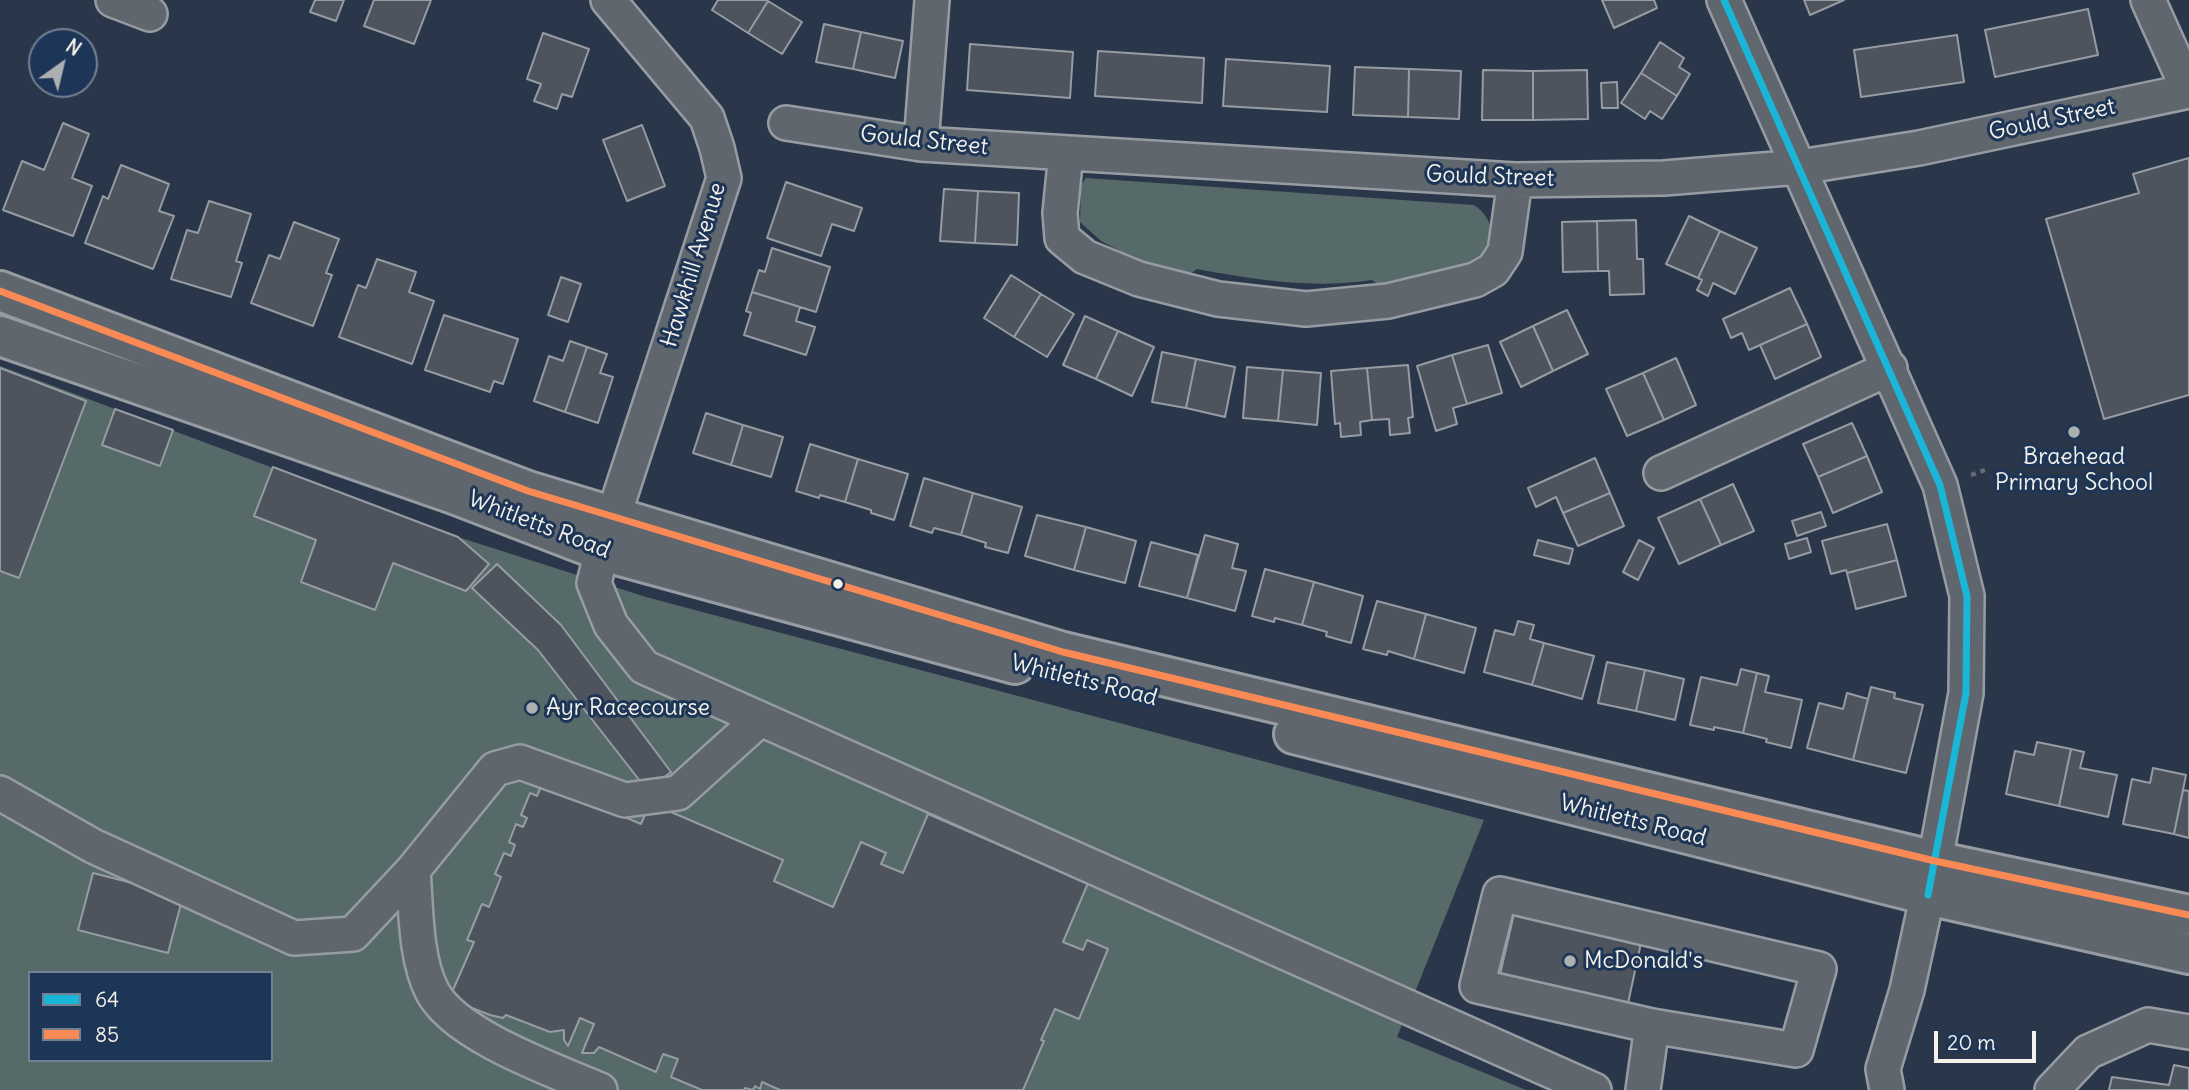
<!DOCTYPE html>
<style>
body{margin:0}
#map{position:relative;width:2189px;height:1090px;overflow:hidden;background:#2a374a;font-family:Delius,sans-serif}
canvas{display:block}
.legend{position:absolute;left:28px;top:971px;width:245px;height:91px;box-sizing:border-box;background:#1d3557;border:2px solid #738091;margin:0;padding:9px 12px;list-style:none;font-size:21px;color:#f4f1e8}
.legend li{display:flex;align-items:center;gap:14px;height:35px}
.legend b{width:35px;border:2px solid #738091}
.north{position:absolute;left:28px;top:28px;width:70px;height:70px;box-sizing:border-box;background:#1d3557;border:2px solid #738091;border-radius:50%;rotate:34deg;font-size:19px;font-weight:700;line-height:28px;text-align:center;color:#f4f1e8}
.north::after{content:'';display:block;margin:auto;width:24px;height:32px;background:#adb0b1;clip-path:polygon(50% 0,100% 100%,50% 72%,0 100%)}
.scale{position:absolute;left:1934px;top:1031px;width:102px;height:32px;box-sizing:border-box;border:4px solid #f4f1e8;border-top:0;padding-left:9px;font-size:21px;line-height:24px;white-space:nowrap;color:#f4f1e8;-webkit-text-stroke:5px #1d3557;paint-order:stroke}
</style>
<div id="map">
<canvas width="2189" height="1090"></canvas>
<ul class="legend">
<li><b style="height:9px;background:#1ab6d8"></b>64</li>
<li><b style="height:9px;background:#f98a56"></b>85</li>
</ul>
<div class="north">N</div>
<div class="scale">20 m</div>
</div>
<script>
const ctx = document.querySelector('canvas').getContext('2d');
ctx.lineJoin = 'round';
function fill(path, color) { ctx.fillStyle = color; ctx.fill(path, 'evenodd'); }
function stroke(path, color, width, dash) { ctx.strokeStyle = color; ctx.lineWidth = width; ctx.lineCap = dash ? 'butt' : 'round'; ctx.setLineDash(dash || []); ctx.stroke(path); }
function write(font, color, halo, rows, align = 'center') {
  ctx.font = font + ' Delius,sans-serif'; ctx.lineWidth = 6; ctx.setLineDash([]); ctx.textBaseline = 'middle'; ctx.strokeStyle = halo; ctx.fillStyle = color; for (const [text, x, y, turn = 0] of rows) {
    ctx.save(); ctx.translate(x, y); ctx.rotate((+turn || 0) * Math.PI / 180); ctx.textAlign = isNaN(turn) ? turn : align; if (halo) ctx.strokeText(text, 0, 0); ctx.fillText(text, 0, 0); ctx.restore();
  }
}
fill(new Path2D(`
 M1086 178 1474 205C1497 221 1495 243 1480 264L1386 290 1372 280C1312 289 1256 280 1197 269L1185 278 1133 258 1101 241 1080 222 1081 185Z
 M0 366 458 537 646 597 1484 820 1397 1037 1526 1090H0ZM30 973H271V1060H30Z`), '#566b69');
const building = new Path2D(`
 M315 0H344L336 21 310 12Z
 M374 0H431L414 44 364 26Z
 M718 0H767L768 1 748 33 712 10Z
 M1602 0H1654L1657 8 1614 28Z
 M1804 0H1844L1810 15Z
 M768 1 802 22 782 54 748 33Z
 M2088 9 2098 55 1995 77 1985 30Z
 M824 24 861 32 853 69 816 62Z
 M861 32 903 41 895 78 853 69Z
 M543 33 589 49 572 97 562 94 557 109 534 101 541 84 527 79Z
 M1957 35 1964 82 1861 97 1854 50Z
 M1660 42 1684 58 1679 67 1690 74 1677 96 1641 73Z
 M970 44 1073 52 1070 98 967 90Z
 M1098 51 1204 58 1202 103 1095 96Z
 M1226 59 1330 66 1327 112 1223 106Z
 M1355 67 1409 69 1408 117 1353 115Z
 M1409 69 1461 71 1459 119 1408 117Z
 M1483 70 1533 71V120H1482Z
 M1587 70 1588 119 1533 120V71Z
 M1641 73 1677 96 1662 119 1650 111 1645 119 1621 103Z
 M1617 82 1618 108H1602L1601 83Z
 M63 123 89 134 72 178 92 186 73 236 3 210 22 161 44 170Z
 M642 125 665 186 627 201 603 140Z
 M2189 158V395L2104 419 2046 219 2139 193 2133 174Z
 M121 165 169 184 159 211 174 216 153 269 85 243 103 196 108 199Z
 M786 182 862 208 854 231 832 224 821 256 767 238Z
 M944 189 978 191 975 243 940 241Z
 M978 191 1019 193 1017 245 975 243Z
 M209 201 251 214 236 261 242 263 231 297 171 279 187 230 198 233Z
 M1689 216 1720 231 1698 278 1666 264Z
 M1636 220 1637 259H1643L1644 294 1610 295 1609 271H1598L1597 221Z
 M1597 221 1598 271 1563 272 1562 222Z
 M294 222 339 239 326 273 332 275 313 326 251 303 269 255 280 259Z
 M1720 231 1757 248 1735 294 1713 283 1708 296 1697 290 1702 280 1698 278Z
 M772 248 830 267 816 312 752 292 759 270 765 272Z
 M377 259 416 272 409 292 434 301 412 364 339 337 358 285 366 288Z
 M1011 275 1041 294 1014 337 984 318Z
 M561 277 581 284 568 322 548 315Z
 M1790 288 1807 324 1749 350 1742 333 1731 338 1723 319Z
 M752 292 800 307 796 321 815 327 806 355 744 335 751 313 746 311Z
 M1041 294 1074 314 1047 357 1014 337Z
 M1567 310 1588 354 1553 371 1533 326Z
 M444 315 518 339 503 384 494 381 490 392 425 370Z
 M1085 316 1118 331 1096 379 1063 365Z
 M1807 324 1821 357 1775 379 1760 345Z
 M1533 326 1553 371 1521 387 1500 342Z
 M1118 331 1154 347 1132 396 1096 379Z
 M570 341 587 347 565 412 534 401 549 356 563 361Z
 M1488 345 1502 393 1467 404 1452 355Z
 M587 347 607 354 600 373 613 377 598 423 565 412Z
 M1162 352 1196 359 1186 408 1152 402Z
 M1452 355 1467 404 1453 408 1457 424 1436 431 1417 366Z
 M1676 358 1696 405 1664 420 1643 373Z
 M1196 359 1235 367 1225 417 1186 408Z
 M1408 365 1413 417 1408 418 1410 433 1390 435 1389 419 1372 420 1367 368Z
 M1247 367 1283 370 1278 421 1243 418Z
 M0 368 86 401 19 578 0 571Z
 M1367 368 1372 420 1360 422 1361 435 1341 437 1340 423 1335 424 1331 371Z
 M1283 370 1321 373 1317 425 1278 421Z
 M1643 373 1664 420 1627 436 1606 389Z
 M115 409 173 430 160 466 102 445Z
 M706 413 743 425 731 465 693 453Z
 M1852 423 1867 456 1818 477 1803 444Z
 M743 425 783 437 771 477 731 465Z
 M810 444 858 459 845 502 820 495 819 498 796 491Z
 M1867 456 1882 492 1833 513 1818 477Z
 M1595 458 1610 493 1563 513 1556 497 1536 507 1528 488Z
 M858 459 908 474 894 520 871 513V510L845 502Z
 M273 467 458 537 489 564 466 591 393 563 375 610 301 582 316 540 254 516Z
 M924 478 973 493 961 535 934 528 932 533 910 526Z
 M1733 484 1754 531 1721 545 1700 499Z
 M973 493 1022 507 1008 553 985 547 986 543 961 535Z
 M1610 493 1624 526 1578 546 1563 513Z
 M1700 499 1721 545 1679 564 1658 518Z
 M1821 512 1826 526 1797 536 1792 521Z
 M1037 515 1086 527 1074 570 1025 556Z
 M1887 524 1897 560 1847 573 1846 570 1831 574 1822 541Z
 M1086 527 1136 541 1125 583 1074 570Z
 M1205 535 1238 544 1232 568 1246 571 1235 611 1187 598Z
 M1807 538 1811 552 1789 559 1785 544Z
 M1538 540 1573 549 1569 564 1534 555Z
 M1639 540 1654 548 1638 580 1623 572Z
 M1151 542 1198 555 1187 598 1139 586Z
 M1897 560 1906 596 1856 609 1847 573Z
 M497 564 561 625 671 772 647 790 538 650 472 588Z
 M1265 569 1314 582 1302 625 1275 618 1274 622 1252 616Z
 M1314 582 1363 596 1351 643 1326 636 1327 632 1302 625Z
 M1377 601 1426 614 1414 659 1388 651 1387 655 1363 649Z
 M1426 614 1476 628 1464 673 1414 659Z
 M1518 621 1534 625 1530 639 1544 643 1532 685 1484 672 1495 630 1514 635Z
 M1544 643 1594 656 1582 699 1532 685Z
 M1607 662 1645 670 1636 711 1598 703Z
 M1741 669 1757 673 1743 733 1714 727V730L1690 725 1701 677 1737 685Z
 M1645 670 1684 679 1675 720 1636 711Z
 M1757 673 1769 676 1765 692 1802 700 1791 748 1766 742 1767 739 1743 733Z
 M1871 687 1895 693 1894 698 1923 705 1906 773 1853 760Z
 M1847 693 1868 699 1853 760 1807 748 1819 703 1843 709Z
 M2037 742 2071 749 2059 806 2006 794 2015 751 2034 755Z
 M2071 749 2084 752 2080 768 2117 775 2108 817 2059 806Z
 M2153 768 2186 775 2174 834 2123 824 2132 779 2150 783Z
 M543 782 641 824 650 803 783 860 774 881 833 907 861 842 886 853 881 864 903 873 928 814 1088 883 1063 942 1083 950 1087 940 1108 949 1079 1019 1055 1009 1041 1040 1044 1041 1023 1090H780L762 1082 760 1089 755 1086 753 1090 745 1088 744 1090H702L671 1077 678 1059 663 1054 656 1072 599 1047 594 1053H582L594 1024 580 1018 568 1046 564 1040V1030L550 1032 506 1015 503 1018 490 1015 449 999 474 942 467 940 482 904 489 907 501 877 495 874 504 853 511 856 515 845 509 842 516 824 523 827 527 818 521 815 530 793 537 796Z
 M2183 790 2189 791V838L2174 834Z
 M93 873 183 896 168 953 78 930Z
 M1514 914 1641 943 1627 1008 1499 979Z
 M2174 1065 2189 1068V1090H2109L2112 1077 2169 1085Z`);
fill(building, '#4d545e');
stroke(building, '#979ca3', 2);
const minor = new Path2D(`
 M113 0 150 14
 M608 0 707 118 717 148 724 178 602 551 594 583 611 625 644 667 1594 1090
 M1724 0 1940 485 1967 596 1966 693 1935 861 1907 990 1883 1069 1887 1090
 M2148 0 2189 91
 M786 123 921 144 1515 180 1664 178 1800 167 1919 148 2189 91
 M921 144 932 0
 M1066 153 1060 213 1062 238 1085 257 1139 279 1218 299 1306 309 1388 301 1475 280 1493 270 1505 252 1515 180
 M1661 473 1890 368
 M0 793 93 846 294 938 353 934 413 870 495 769 520 762 625 800 678 793 760 719
 M413 870C416 907 415 958 432 991 455 1036 554 1070 600 1090
 M1500 894 1819 969 1796 1050 1652 1026 1477 986Z
 M1643 1090 1652 1026
 M2052 1090 2088 1052 2148 1025 2189 1032`);
const major = new Path2D(`
 M0 291 528 491 1063 652 1935 861 2189 915
 M0 336 454 494 602 551 1015 664
 M1294 734 1928 895 2189 954`);
stroke(minor, '#979ca3', 38);
stroke(major, '#979ca3', 44);
stroke(new Path2D(`
 M1971 475 1985 470`), '#666d76', 4.5, [5, 5]);
stroke(minor, '#60666e', 33);
stroke(major, '#60666e', 38);
stroke(new Path2D(`
 M1724 0 1940 485 1967 596 1966 693 1928 895`), '#1ab6d8', 7);
stroke(new Path2D(`
 M0 291 528 491 1063 652 1935 861 2189 915`), '#f98a56', 7);
for (const [x, y, r, color] of [
 [2074,432,7,"#adb0b1"],
 [838,584,6,"#f4f1e8"],
 [532,708,7,"#adb0b1"],
 [1570,961,7,"#adb0b1"]
]) { const dot = new Path2D(); dot.arc(x, y, r, 0, 2 * Math.PI); ctx.fillStyle = color; ctx.fill(dot); stroke(dot, '#1d3557', 2.5); }
write('23px', '#f4f1e8', '#1d3557', [
 ["Gould Street",2052,120,-12],
 ["Gould Street",924,141,6],
 ["Gould Street",1490,177,2],
 ["Hawkhill Avenue",694,265,-73],
 ["Whitletts Road",539,525,21],
 ["Whitletts Road",1084,681,14],
 ["Whitletts Road",1633,821,14]
]);
write('23px', '#f4f1e8', '#1d3557', [
 ["Braehead",2074,457,"center"],
 ["Primary School",2074,483,"center"],
 ["Ayr Racecourse",546,708],
 ["McDonald's",1584,961]
], 'left');
</script>
